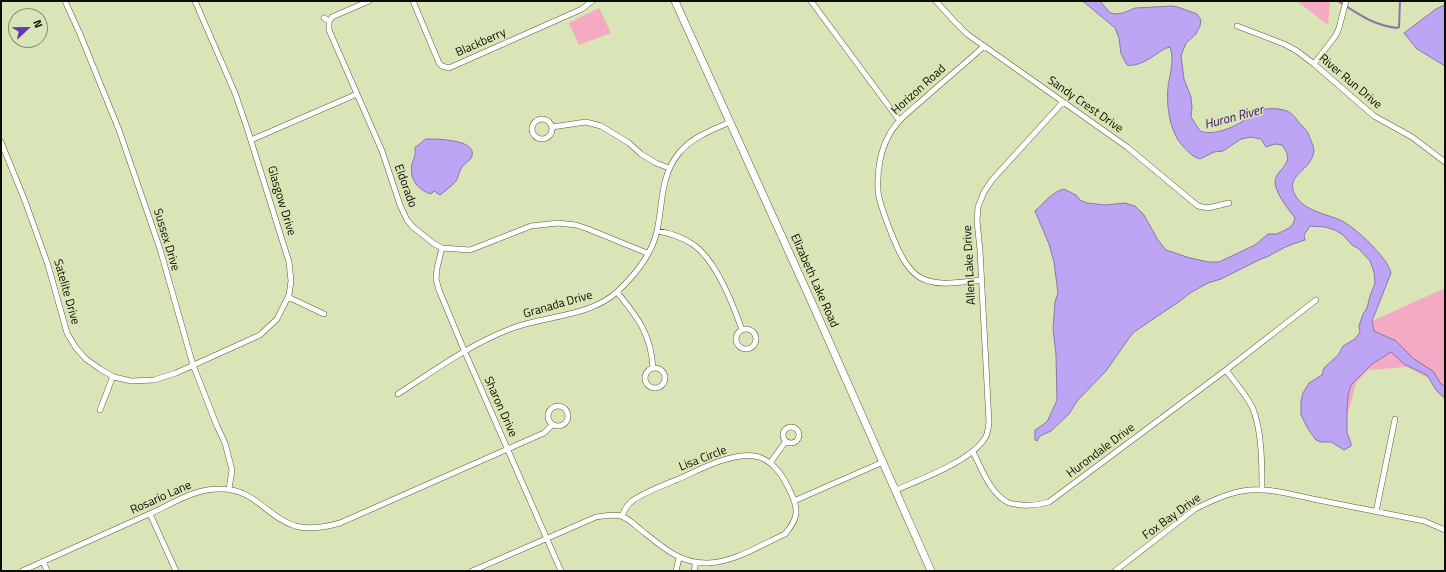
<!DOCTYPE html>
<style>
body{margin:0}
#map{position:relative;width:1446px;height:572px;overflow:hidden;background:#dae5b7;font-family:"Titillium Web",sans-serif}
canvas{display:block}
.frame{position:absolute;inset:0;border:2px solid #0a0d01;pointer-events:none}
.north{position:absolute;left:8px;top:8px;width:40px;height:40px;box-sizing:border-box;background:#dae5b7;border:1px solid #878f6e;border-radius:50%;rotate:68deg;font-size:11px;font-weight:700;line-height:16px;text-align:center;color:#0a0d01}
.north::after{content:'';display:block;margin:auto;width:14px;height:18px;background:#6836ad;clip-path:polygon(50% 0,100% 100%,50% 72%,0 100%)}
</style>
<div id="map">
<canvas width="1446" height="572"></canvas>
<div class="frame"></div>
<div class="north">N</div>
</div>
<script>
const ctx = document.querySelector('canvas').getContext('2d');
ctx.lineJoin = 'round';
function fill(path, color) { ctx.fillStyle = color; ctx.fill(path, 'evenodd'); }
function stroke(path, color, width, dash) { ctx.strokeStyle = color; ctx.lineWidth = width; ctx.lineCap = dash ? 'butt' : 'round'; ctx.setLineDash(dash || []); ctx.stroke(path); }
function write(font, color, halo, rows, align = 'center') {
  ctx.font = font + ' "Titillium Web",sans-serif'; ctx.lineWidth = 3; ctx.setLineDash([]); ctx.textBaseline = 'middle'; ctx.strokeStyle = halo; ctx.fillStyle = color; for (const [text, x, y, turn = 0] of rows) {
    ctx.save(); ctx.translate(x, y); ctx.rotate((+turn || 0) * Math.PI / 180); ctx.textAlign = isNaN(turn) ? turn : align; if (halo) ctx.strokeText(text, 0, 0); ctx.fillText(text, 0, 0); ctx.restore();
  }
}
fill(new Path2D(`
 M1297 1H1330L1328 25Z
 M599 8 611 33 579 45 569 23Z
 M1445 288V401L1432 380 1407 367 1368 370 1356 383 1343 432 1333 399 1370 322Z`), '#f4aac2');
const water = new Path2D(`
 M1083 1H1100L1110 13 1117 14 1123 13 1135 8 1172 6 1178 7 1197 14 1201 20 1200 26 1196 34 1186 43 1181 56 1184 79 1191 97 1192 107 1191 117 1200 131C1213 136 1232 128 1243 121 1245 119 1246 116 1249 114 1258 108 1277 107 1287 111 1294 114 1297 121 1302 126 1307 130 1309 134 1311 141 1313 145 1315 150 1313 155 1309 172 1282 176 1297 198 1307 212 1328 214 1342 221 1356 228 1388 258 1391 273L1372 321 1374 331 1396 341 1414 359 1433 371 1441 384 1445 386V397L1442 396 1436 390 1427 375 1404 364 1391 352 1372 364 1351 385 1348 396 1347 409V433L1351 443V446L1344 450 1331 442H1321L1316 440 1308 429 1301 415V401L1303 393 1309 383 1322 375 1324 368 1339 354 1343 346 1355 339 1360 332 1359 326 1363 314 1367 308 1370 296 1375 283 1374 272 1370 261 1359 249 1352 245 1343 235 1335 230 1325 227 1310 226 1304 235 1305 240C1296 243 1286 246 1278 251 1272 254 1268 257 1261 259L1221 279 1208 283 1190 293 1180 301 1134 332 1129 338 1106 371 1077 401 1069 414 1051 431 1040 436 1037 441 1035 440V430L1044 424 1048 420 1057 400 1056 355 1053 329 1055 302 1058 293 1054 262 1049 244 1035 211C1044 203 1052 192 1064 189L1076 195 1080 200 1087 203 1105 205 1125 203 1135 206 1144 215 1158 240 1166 250 1190 258 1209 262H1219L1255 245 1268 234H1277L1289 228 1293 224 1295 218C1289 210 1276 194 1275 183 1274 169 1298 165 1282 145L1275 144 1266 147 1261 139 1251 137 1241 139 1223 151 1214 152 1200 159C1193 157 1188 152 1183 146 1169 132 1165 100 1169 81 1171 71 1174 57 1170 47 1164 48 1160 52 1155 55 1148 60 1136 67 1127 65L1121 54 1119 38 1115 28Z
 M1445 5V66L1417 49 1404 33 1436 9Z
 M426 139C436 139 477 139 472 156 471 160 465 163 462 167 459 171 459 176 456 181 452 186 445 191 440 195L434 191 431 194C418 190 409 179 412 164 414 158 416 155 415 148Z`);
fill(water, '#bda4f5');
stroke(water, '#8777ac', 1);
stroke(new Path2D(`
 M1338 1C1359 14 1372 25 1397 28L1399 27 1400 1`), '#8777ac', 2);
const street = new Path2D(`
 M65 1 80 34 119 130 160 249 193 365 217 426 225 443 232 470 229 489
 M369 1 332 17 329 22V30L382 151 400 205 407 220 413 227 433 243 442 248 470 250 531 226 558 223 576 225 588 229 647 253
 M413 1 439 63 442 66 449 68 582 9 592 1
 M811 1 899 120
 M936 1 954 21 967 34 1127 147 1198 206 1208 208 1229 203
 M324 18 329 21
 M1237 26 1284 44 1297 51 1314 64 1374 116 1412 137 1445 162
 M1314 64 1336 35 1339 28 1346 1
 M532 129a10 10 0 1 1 20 0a10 10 0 1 1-20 0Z
 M552 127 586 122 601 126 629 143 641 154 656 163 669 168
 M251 140 357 94
 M1 142 25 201 48 265 67 333 76 348 86 359 100 369 114 377 131 381 154 380 176 373 260 335 277 319 289 295 291 281 289 262 247 128 235 93 195 1
 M657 231C671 233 682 237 694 245 716 261 733 304 742 330
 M442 248 437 268 436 279 439 290 464 350 561 571
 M981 280C962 282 938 287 921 278 912 273 904 262 900 253 894 241 878 202 878 190 877 173 880 152 888 137 897 119 913 109 927 96 946 79 966 63 984 46
 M617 292C638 318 651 334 653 368
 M288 297 324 314
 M736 339a10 10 0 1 1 20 0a10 10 0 1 1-20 0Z
 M645 378a10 10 0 1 1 20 0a10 10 0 1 1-20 0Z
 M1226 370C1233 380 1249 398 1253 409 1262 431 1262 466 1262 490
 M398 394C435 370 469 345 510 329 545 315 589 318 618 291 635 275 652 254 657 231 663 204 660 176 679 153 692 137 712 130 730 122
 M548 416a10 10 0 1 1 20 0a10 10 0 1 1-20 0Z
 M100 410 113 376
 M783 435a8 8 0 1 1 16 0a8 8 0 1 1-16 0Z
 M973 452C982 469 990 494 1009 503 1012 504 1017 504 1021 505 1031 506 1039 505 1049 502L1226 370 1316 300
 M770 463 786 441
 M896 490C921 479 971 461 985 438 988 434 988 428 989 423L980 250 977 221 978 207 984 192 992 180 1063 102
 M794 501 883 462
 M1376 512 1395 419
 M150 514 176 571
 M43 561 47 571
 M22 571C64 552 105 534 147 515 171 505 193 488 221 489 255 489 267 517 295 526 310 530 326 527 340 523L544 433 552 425
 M472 571 596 517C604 516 613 514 621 516 628 518 635 525 641 530 661 546 680 564 708 563 735 562 761 545 785 534 798 519 799 510 791 493 784 478 776 463 759 457 754 456 747 455 741 456 718 459 697 471 676 480 661 486 645 492 632 501 627 505 624 511 622 516
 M676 571 679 558
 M694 571 696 562
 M1115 571 1195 509C1215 499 1238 488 1262 490 1279 490 1297 496 1313 499 1350 506 1387 514 1424 521L1445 530`);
const secondary = new Path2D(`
 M675 1 813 305 931 571`);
stroke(street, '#555d35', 6);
stroke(secondary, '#555d35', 8);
stroke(street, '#fff', 5);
stroke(secondary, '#fff', 7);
write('12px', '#0a0d01', '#dae5b7', [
 ["Blackberry",481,43,-24],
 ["River Run Drive",1350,82,40],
 ["Horizon Road",919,90,-42],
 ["Sandy Crest Drive",1085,105,35],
 ["Eldorado",405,186,70],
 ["Glasgow Drive",281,201,73],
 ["Sussex Drive",166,240,73],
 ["Allen Lake Drive",970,265,-93],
 ["Elizabeth Lake Road",814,281,66],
 ["Satelite Drive",66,292,74],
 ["Granada Drive",558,305,-16],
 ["Sharon Drive",500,407,66],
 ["Hurondale Drive",1101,451,-37],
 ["Lisa Circle",703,459,-21],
 ["Rosario Lane",161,498,-24],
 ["Fox Bay Drive",1172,517,-36]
]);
write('italic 13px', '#3a0e6c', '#dae5b7', [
 ["Huron River",1234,118,-15]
]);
</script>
